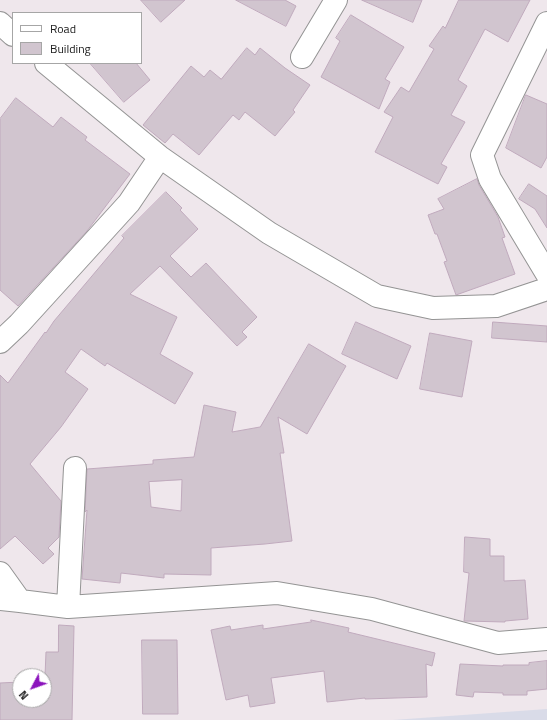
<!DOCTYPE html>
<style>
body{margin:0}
#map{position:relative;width:547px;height:720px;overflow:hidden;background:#efe7ec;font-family:"Titillium Web",sans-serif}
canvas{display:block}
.legend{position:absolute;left:12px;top:12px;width:130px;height:52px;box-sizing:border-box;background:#fff;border:1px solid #a6a6a6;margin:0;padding:5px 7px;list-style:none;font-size:12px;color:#202020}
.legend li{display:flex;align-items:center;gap:8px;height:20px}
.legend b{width:20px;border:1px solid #a6a6a6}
.north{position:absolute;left:12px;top:668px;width:40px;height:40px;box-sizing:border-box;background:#fff;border:1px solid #a6a6a6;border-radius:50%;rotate:229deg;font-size:11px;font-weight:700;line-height:16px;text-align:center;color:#202020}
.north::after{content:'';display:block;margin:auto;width:14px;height:18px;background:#8b13bc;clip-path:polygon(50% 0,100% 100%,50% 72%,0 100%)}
</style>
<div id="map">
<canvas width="547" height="720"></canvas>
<ul class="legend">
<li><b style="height:5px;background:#fff"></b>Road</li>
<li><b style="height:11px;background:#d1c5cf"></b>Building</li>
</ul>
<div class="north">N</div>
</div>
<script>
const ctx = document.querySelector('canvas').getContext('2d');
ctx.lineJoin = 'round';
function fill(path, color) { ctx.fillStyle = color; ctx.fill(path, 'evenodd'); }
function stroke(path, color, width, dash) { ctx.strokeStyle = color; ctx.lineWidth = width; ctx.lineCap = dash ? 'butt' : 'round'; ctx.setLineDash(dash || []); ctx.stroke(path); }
fill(new Path2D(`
 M547 709V720H393Z`), '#d9dbe8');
const building = new Path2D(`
 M141 0H185L161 22Z
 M236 0H285L296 6 286 26Z
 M362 0H422L413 22Z
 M459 0H530L508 42 485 29 458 80 467 86 451 115 465 122 441 164 447 167 438 184 375 152 393 117 384 112 401 87 409 92 434 49 429 46 443 26 445 28Z
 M351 15 404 47 385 79 390 82 379 109 321 77 340 41 336 38Z
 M247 48 255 55 260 48 285 68 310 85 293 110 295 112 275 136 245 112 239 120 233 115 199 155 173 134 165 143 143 125 191 66 204 77 210 70 221 79Z
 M90 63H136L150 80 124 102Z
 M526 95 547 104V157L541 168 506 148Z
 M16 98 53 127 61 117 87 137 85 140 130 174 87 231 18 306 0 290V119Z
 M477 179 479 185 498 217 505 237 502 238 515 274 456 295 444 262 447 261 437 234H435L428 215 444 209 438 199Z
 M529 184 547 196V228L535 209 519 199Z
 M166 192 182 208 180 210 198 229 170 256 191 277 206 263 257 317 242 332 247 337 237 346 160 266 130 294 177 317 160 354 193 373 175 404 107 363 105 366 81 349 65 372 88 389 61 427 30 464 61 501 59 537 48 548 54 554 43 564 15 536 0 549V375L8 383 45 332 46 333 54 321 124 238 122 236Z
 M356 322 411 346 397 379 342 354Z
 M493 322 547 326V342L492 338Z
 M430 333 472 341 462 397 420 389Z
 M309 344 346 366 307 434 278 417 284 453H280L292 541 265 544 211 548V575L164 574V578L121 573 120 583 82 579 87 510 85 512 87 469 153 464V460L194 457 204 405 236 412 232 432 260 427ZM182 480 181 511 151 507 149 482Z
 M465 537 490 539V556H504V581L525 580 528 619 505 621V622L464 621 469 573 464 572Z
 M311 620 349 628 348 632 435 653 432 666 426 664 427 697 365 699V698L327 702 324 671 271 678 275 703 250 707 248 695 226 700 211 630 230 626 231 630 263 625V629L311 622Z
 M59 625 74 626 72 720H0V683L20 682V700H44L46 652H58Z
 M142 640H177L178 714H143Z
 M547 661V689L527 691V695H503V693L474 692 473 697 456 695 460 664 503 666V665H529V663Z`);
fill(building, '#d1c5cf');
stroke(building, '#c0aabd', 1);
const minor = new Path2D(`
 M0 23 13 35
 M547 23 482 155 490 179 547 274
 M302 57 336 0
 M46 63 160 157 269 233 377 296 433 308 496 306 547 289
 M0 342 19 324 129 203 160 157
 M0 573 20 601
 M0 599 20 601 68 607 277 593 372 609 498 643 547 639
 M68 607 75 468`);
stroke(minor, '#949494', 24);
stroke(minor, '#fff', 22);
</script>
